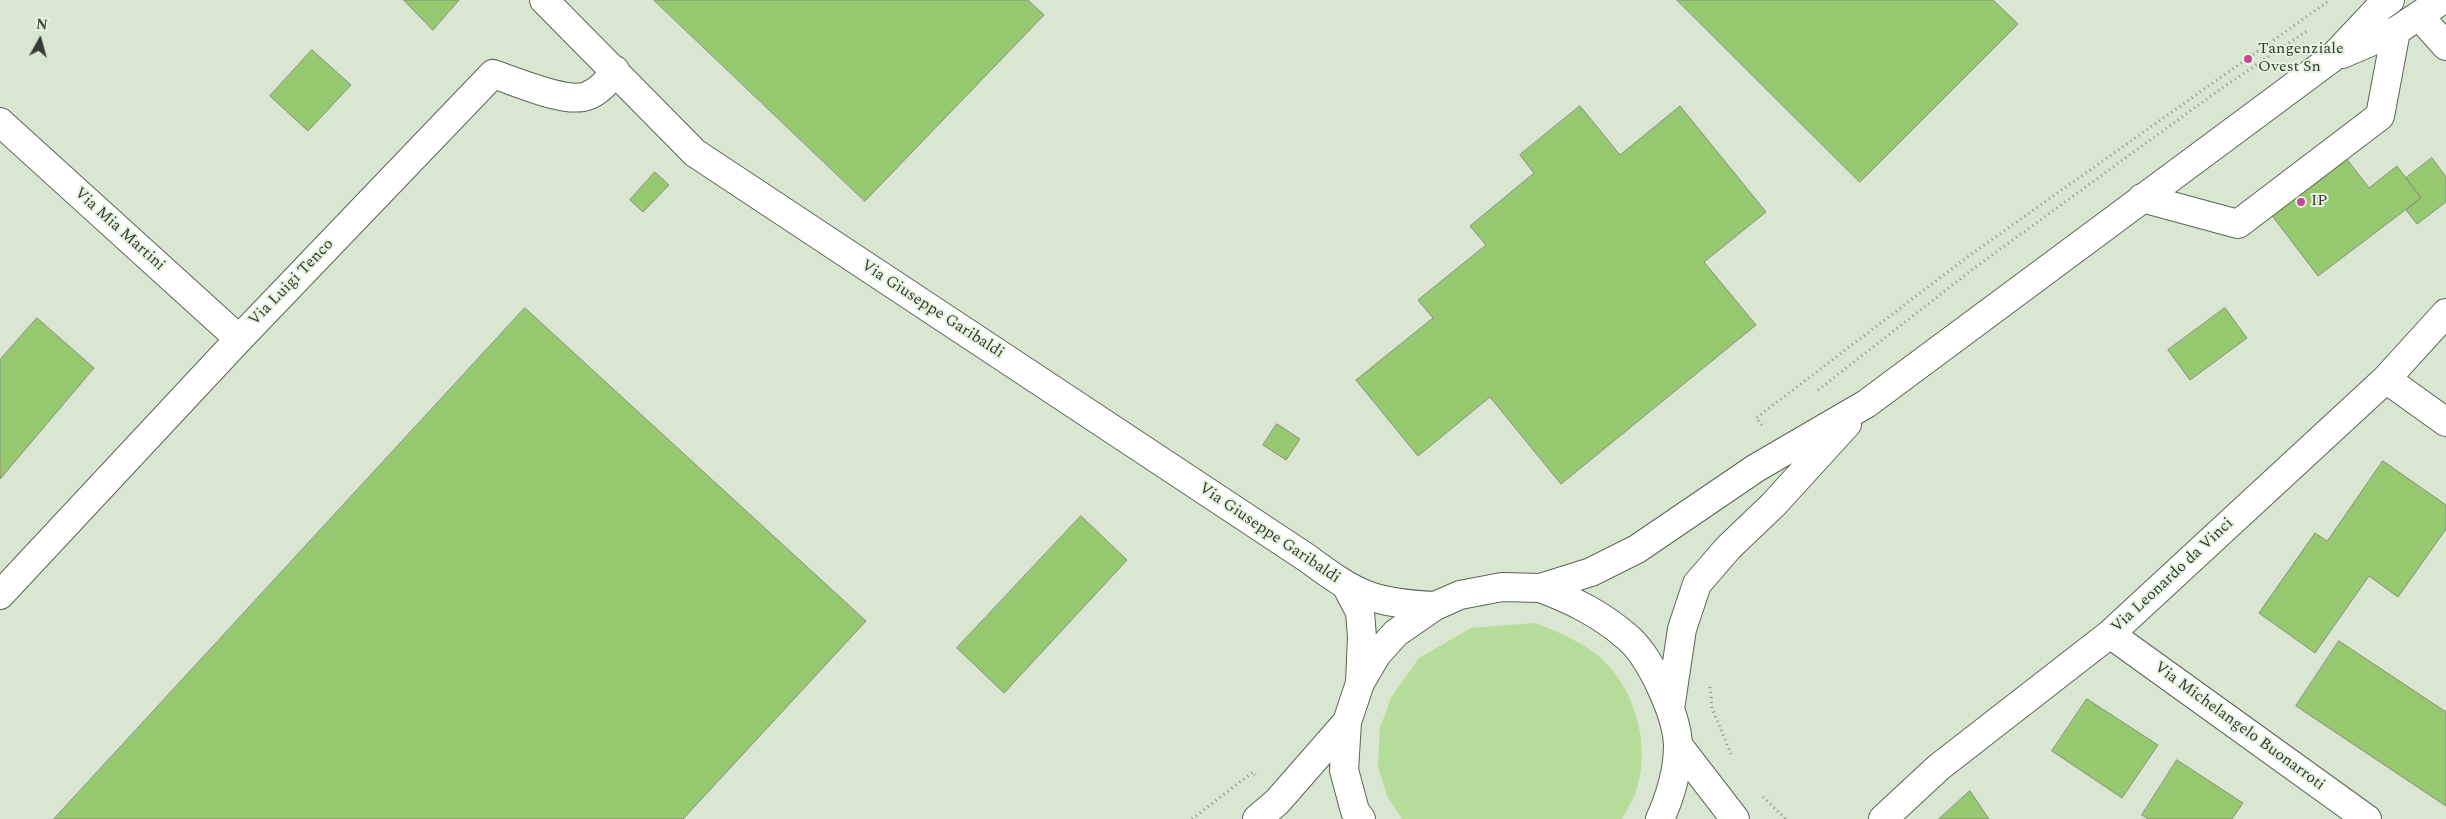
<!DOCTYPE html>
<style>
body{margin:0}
#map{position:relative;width:2446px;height:819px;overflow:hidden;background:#d9e6d1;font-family:Spectral,serif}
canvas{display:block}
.north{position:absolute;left:15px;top:15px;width:50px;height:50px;-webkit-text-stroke:4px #e6f3de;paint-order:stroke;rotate:7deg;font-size:14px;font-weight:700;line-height:20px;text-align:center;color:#353a32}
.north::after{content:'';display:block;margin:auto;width:18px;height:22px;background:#353a32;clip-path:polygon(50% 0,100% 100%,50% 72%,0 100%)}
</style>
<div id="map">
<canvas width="2446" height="819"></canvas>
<div class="north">N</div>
</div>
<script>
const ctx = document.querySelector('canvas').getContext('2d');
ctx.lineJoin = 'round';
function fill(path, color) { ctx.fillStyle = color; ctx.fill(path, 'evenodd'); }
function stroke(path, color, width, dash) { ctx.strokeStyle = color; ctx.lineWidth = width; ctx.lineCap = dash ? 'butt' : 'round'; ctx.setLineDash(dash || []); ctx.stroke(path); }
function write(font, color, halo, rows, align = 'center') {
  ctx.font = font + ' Spectral,serif'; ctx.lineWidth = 4; ctx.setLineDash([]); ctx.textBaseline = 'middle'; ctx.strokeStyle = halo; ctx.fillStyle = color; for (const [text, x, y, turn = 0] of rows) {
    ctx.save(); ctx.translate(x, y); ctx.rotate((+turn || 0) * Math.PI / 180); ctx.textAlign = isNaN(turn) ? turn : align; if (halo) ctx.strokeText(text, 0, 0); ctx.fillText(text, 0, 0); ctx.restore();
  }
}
fill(new Path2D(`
 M1535 623C1559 632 1585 643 1604 661 1636 692 1650 746 1637 788 1634 799 1627 809 1622 819H1402L1387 796 1378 766 1380 728 1391 698 1419 658 1471 628Z`), '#b5dc99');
const building = new Path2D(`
 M404 0H459L433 30Z
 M654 0H1028L1044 15 865 201Z
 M1677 0H1993L2018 24 1860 182Z
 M312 50 351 85 308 131 270 96Z
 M1580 106 1620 155 1680 106 1766 212 1704 262 1756 325 1561 484 1490 397 1418 456 1356 380 1433 318 1418 300 1486 245 1470 226 1534 173 1520 155Z
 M2336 145 2369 188 2397 166 2421 198 2318 276 2261 201Z
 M2432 158 2446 177V202L2417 224 2406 210 2421 198 2406 178Z
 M655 172 669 185 643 212 630 200Z
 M525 308 866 621 683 819H54Z
 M2225 308 2247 338 2190 380 2168 350Z
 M37 318 94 368 0 479V360Z
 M1277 424 1300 439 1286 460 1263 445Z
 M2383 461 2446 505V529L2398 597 2369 576 2315 653 2259 613 2315 533 2327 541Z
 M1081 516 1127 560 1004 693 957 648Z
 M2339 641 2446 712V806L2296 706Z
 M2087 699 2158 745 2122 798 2052 751Z
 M2177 760 2243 803 2232 819H2148L2142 815Z
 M1970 791 1989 819H1939Z`);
fill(building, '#96c86f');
stroke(building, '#848f7c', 1);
const minor = new Path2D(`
 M544 0 695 153 1307 558C1357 595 1372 603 1435 606
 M2419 16 2446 46
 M0 122 239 339
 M2142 198 2238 224 2380 116 2396 31
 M2386 379 2446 422
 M1347 587 1360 612 1362 637 1360 683
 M0 595 239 339 493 74C515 81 566 104 587 96 598 92 609 81 615 70
 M2110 634 2367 819
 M1678 745 1735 819
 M1883 819 1939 767 2110 634 2386 379 2446 313`);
const major = new Path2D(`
 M2342 54 2396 31 2442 0
 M1540 588C1572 600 1599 613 1626 636 1650 655 1677 715 1678 745 1678 770 1670 797 1660 819
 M1670 709 1682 629 1697 584 1728 548 1773 505 1847 424
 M1257 819 1277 802 1347 722
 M1361 819 1355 811 1344 770 1347 722 1360 683 1377 654 1396 633 1435 606 1460 595 1502 587 1540 588 1591 572 1637 549 1756 468 1866 404 2332 58 2380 7 2390 0`);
stroke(minor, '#5b6654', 30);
stroke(major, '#5b6654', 30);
stroke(new Path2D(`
 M1818 390 1973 269 2219 90 2307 31
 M1762 425 1756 418 1970 255 2330 0
 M1710 687 1712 708 1731 754
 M1763 797 1786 819
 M1192 819 1253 772 1255 775`), '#879082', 3, [1, 4]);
stroke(minor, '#fff', 28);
stroke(major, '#fff', 28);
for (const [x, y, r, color] of [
 [2248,59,5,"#c3489a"],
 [2301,202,5,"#c3489a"]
]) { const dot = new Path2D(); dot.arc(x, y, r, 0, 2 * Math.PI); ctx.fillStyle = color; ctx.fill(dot); stroke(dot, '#e6f3de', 2); }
write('16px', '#353a32', '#e6f3de', [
 ["Tangenziale",2258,50],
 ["Ovest Sn",2258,68],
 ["IP",2311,202]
], 'left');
write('16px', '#353a32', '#e6f3de', [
 ["Via Mia Martini",119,230,42],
 ["Via Luigi Tenco",292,283,-46],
 ["Via Giuseppe Garibaldi",932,310,33],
 ["Via Giuseppe Garibaldi",1269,534,34],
 ["Via Leonardo da Vinci",2173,576,-43],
 ["Via Michelangelo Buonarroti",2239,727,36]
]);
</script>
